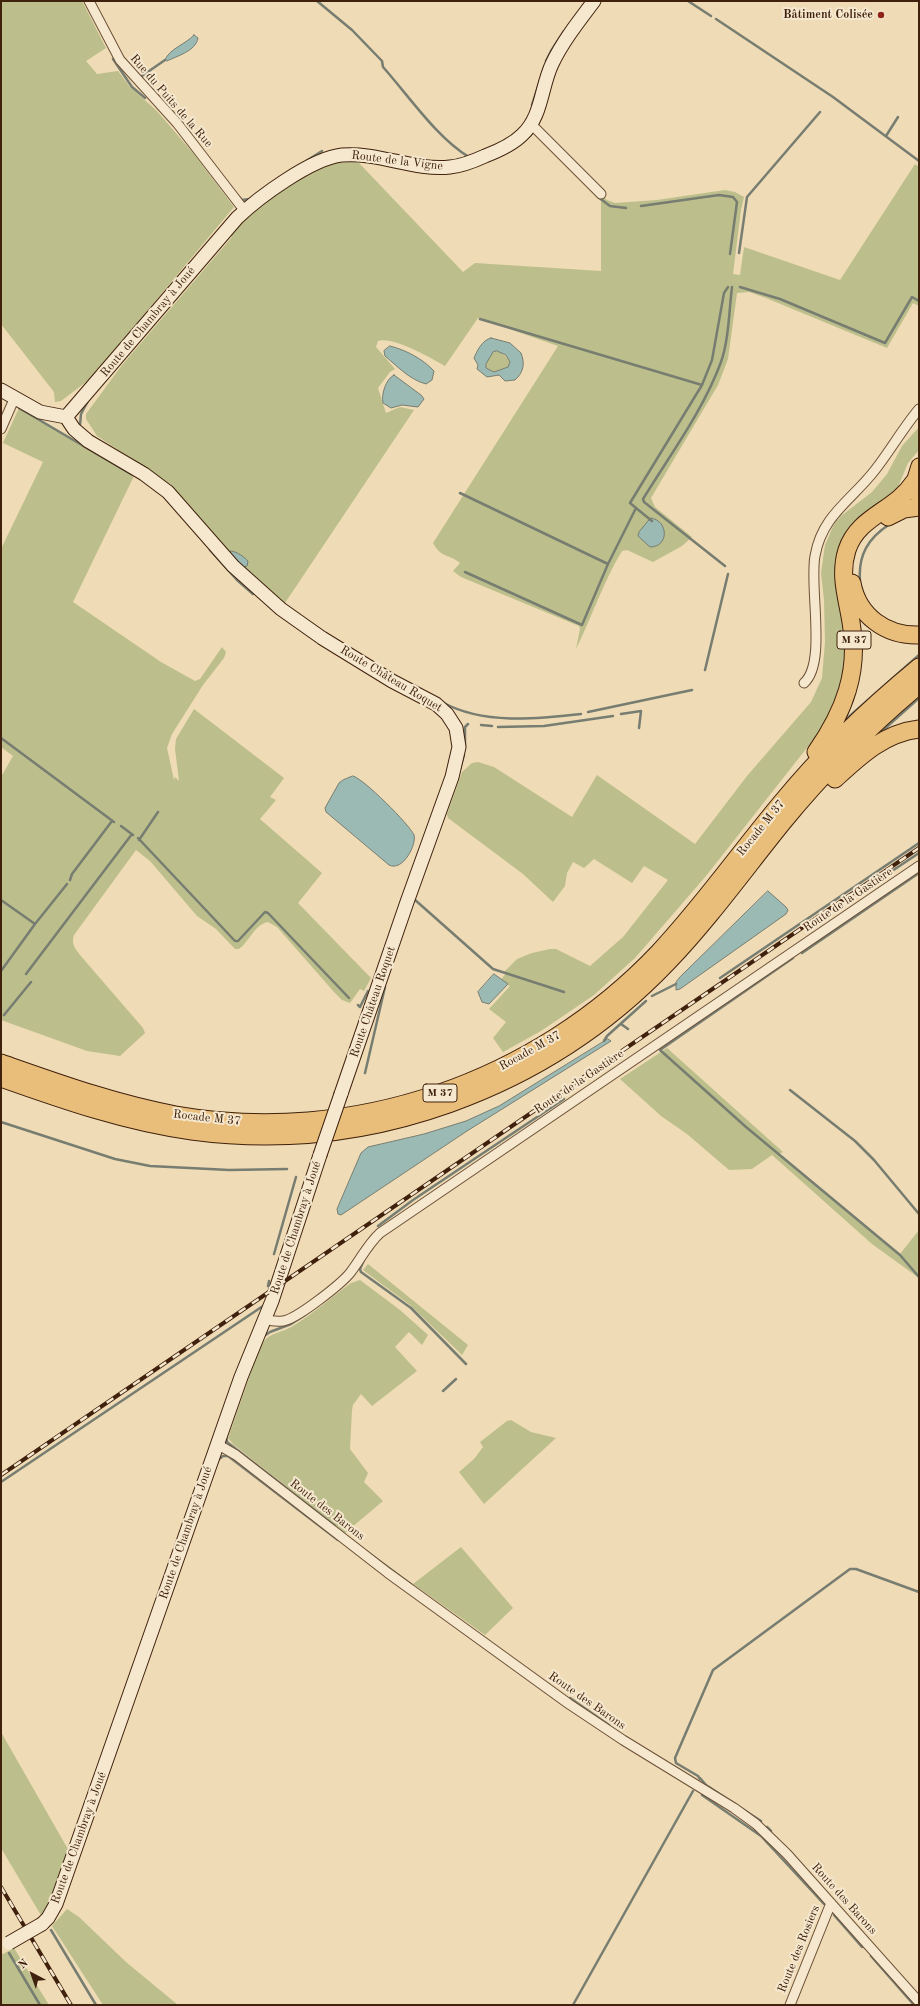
<!DOCTYPE html>
<meta charset="utf-8">
<style>
body{margin:0}
#map{position:relative;width:920px;height:2006px;overflow:hidden;background:#efdbb5;font-family:"Old Standard TT",serif}
canvas{display:block}
.frame{position:absolute;inset:0;border:2px solid #40210d;pointer-events:none}
.north{position:absolute;left:12px;top:1954px;width:40px;height:40px;-webkit-text-stroke:3px #f5e8cf;paint-order:stroke;rotate:319deg;font-size:11px;font-weight:700;line-height:16px;text-align:center;color:#40210d}
.north::after{content:'';display:block;margin:auto;width:14px;height:18px;background:#40210d;clip-path:polygon(50% 0,100% 100%,50% 72%,0 100%)}
</style>
<div id="map">
<canvas width="920" height="2006"></canvas>
<div class="frame"></div>
<div class="north">N</div>
</div>
<script>
const ctx = document.querySelector('canvas').getContext('2d');
ctx.lineJoin = 'round';
function fill(path, color) { ctx.fillStyle = color; ctx.fill(path, 'evenodd'); }
function stroke(path, color, width, dash) { ctx.strokeStyle = color; ctx.lineWidth = width; ctx.lineCap = dash ? 'butt' : 'round'; ctx.setLineDash(dash || []); ctx.stroke(path); }
function write(font, color, halo, rows, align = 'center') {
  ctx.font = font + ' "Old Standard TT",serif'; ctx.lineWidth = 4; ctx.setLineDash([]); ctx.textBaseline = 'middle'; ctx.strokeStyle = halo; ctx.fillStyle = color; for (const [text, x, y, turn = 0] of rows) {
    ctx.save(); ctx.translate(x, y); ctx.rotate((+turn || 0) * Math.PI / 180); ctx.textAlign = isNaN(turn) ? turn : align; if (halo) ctx.strokeText(text, 0, 0); ctx.fillText(text, 0, 0); ctx.restore();
  }
}
fill(new Path2D(`
 M1 1H82L106 48 86 61 97 74 118 71 130 87 157 111 193 153 234 207 90 379 61 401 55 402 54 392 1 324Z
 M351 162 359 163 463 272 475 263 601 271V194L607 200 615 203 657 200 725 190 735 192 744 197 741 210 733 274 740 275 744 247 840 280 915 164 919 167V306L913 303 887 348 766 298 749 292 737 293 728 359 718 385 651 498 655 507 692 537 682 546 653 562 627 550 622 551C603 582 592 617 576 649L580 629 579 626 461 577 453 571 460 563C448 553 442 559 433 543L558 346 478 318 445 366C431 358 393 336 378 341L376 347 395 369 390 372 378 388 386 413 400 407 414 410 285 603 237 562 170 484 97 436 86 419V414L122 365 232 237 228 234C256 209 296 173 332 164 338 162 345 163 351 162Z
 M493 351C500 350 507 356 510 362L508 367 494 372 486 368 487 361Z
 M19 408 134 476 73 602 161 662 195 681 200 679 222 647 226 652 224 658 203 685 172 734 167 748 174 780 175 777 179 781 175 749 176 739 194 709 284 778 270 797 276 800 260 819 322 873 298 903 371 978 364 991 360 989 350 1003 342 1000 334 992 277 927 268 922C255 924 249 942 239 949H235L216 929 197 916 150 861 136 850 74 935C71 944 75 948 80 955L143 1028 145 1033 120 1056 87 1051 1 1020V777L13 756 1 747V549L43 462 3 443Z
 M919 427V450L908 463 898 487 846 538 848 646 841 695 817 735 706 876 635 958 594 995 541 1031 503 1052 493 1038 506 1022 489 1009 510 986 500 981 506 973 504 972 517 959 532 953 550 949H556L590 966 623 937 668 880 644 866 632 883 594 859 584 868 573 862 567 873 565 886 553 902 523 874 448 818 447 814 462 772 472 763 478 762 494 767 572 817 597 775 695 844 747 776 811 702 822 678 825 642 824 600 821 573 825 545 834 524 841 516 872 492 887 474 902 446Z
 M667 1048 783 1152 779 1154 900 1254 919 1230V1278L872 1244 772 1155 752 1169 729 1170 687 1134 661 1116 620 1079Z
 M368 1264 468 1345 462 1355 410 1305 363 1270Z
 M360 1280 400 1310 428 1335 422 1345 409 1332 395 1347 417 1371 372 1406 361 1394 353 1405 352 1410 350 1449 368 1473 364 1482 383 1501 345 1533 234 1445 228 1438 259 1349C268 1331 278 1335 293 1326 314 1313 332 1297 351 1283Z
 M511 1420 531 1432 556 1438 484 1504 459 1472 474 1459 483 1447 480 1442 507 1421Z
 M461 1547 513 1608 485 1635 413 1584Z
 M1 1732 69 1851 53 1898 42 1917 1 1848Z
 M67 1909 79 1917 126 1962 178 2005H103L52 1926Z
 M14 1948 49 2005H1V1955Z`), '#bcbf8b');
const water = new Path2D(`
 M194 35 198 38C196 51 177 56 167 61L165 60C169 49 186 44 194 35Z
 M491 338 510 343 521 353C525 363 524 372 515 380L505 381 499 375 487 377 477 369 478 365 474 358C477 351 482 340 491 338ZM497 351 506 355 510 362 508 367 494 372 486 368V364L493 352Z
 M390 346C406 350 423 359 434 371L432 380 426 384C410 380 397 366 385 356L384 351Z
 M394 375 421 395 424 399 418 407 402 405 391 408 383 403C381 394 386 379 394 375Z
 M651 518C669 521 669 547 650 547L638 536 639 532Z
 M231 551C238 552 244 557 248 561L247 566 243 567 230 553Z
 M353 776C363 778 410 825 414 835 417 844 403 872 389 865L326 812 325 808 339 783 343 780Z
 M768 891 786 907 788 910 786 914 680 989 676 990V982L680 977Z
 M494 974 508 984 489 1004 482 1002 478 992Z
 M608 1039 611 1041 467 1131 341 1215 338 1214 337 1209 361 1153 368 1147 424 1134 466 1121 499 1106Z`);
fill(water, '#9bbab4');
stroke(water, '#777d71', 1);
stroke(new Path2D(`
 M317 1 352 30 382 61 383 67C408 95 437 138 469 157
 M688 1 711 16
 M716 19 833 97 919 161
 M113 59 132 87 145 98
 M546 61 551 51 564 31
 M139 78 165 60
 M532 105 544 68
 M886 136 898 117
 M306 161 322 151
 M239 197 242 200 250 199
 M598 197 610 206 626 208
 M641 206 719 195 733 197 737 202 730 254
 M739 253 747 197 820 112
 M740 287 780 299 885 343 912 297 919 301
 M480 319 702 385
 M19 408 131 474
 M80 425 81 414 88 401
 M460 493 608 564
 M636 508 630 503 702 385 712 360 724 293 728 287
 M210 550 237 580 253 594
 M725 566 644 502 643 499C670 455 703 411 721 362 729 339 729 311 732 287
 M465 572 582 625 608 564 636 508 652 521
 M860 581C858 555 868 538 890 524
 M705 670 728 574
 M442 702C483 725 537 719 581 714
 M588 712 692 690
 M621 714 641 711 639 728
 M843 722 919 655
 M481 725 492 726
 M498 727 544 726 613 716
 M881 732 919 698
 M1 738 114 822
 M465 746V727L468 724
 M460 769 464 755
 M121 826 133 835
 M138 838 235 941H238L265 912 268 913 349 998
 M139 840 158 812
 M70 880 72 874 112 821
 M856 895 919 853
 M414 899 493 969 564 992
 M1 900 35 924 1 971
 M35 924 67 884
 M802 953 919 873
 M793 958 660 1050 746 1127 900 1255 919 1277
 M26 974 132 834
 M720 978 919 843
 M652 996 676 984
 M358 1005 360 1007 368 991
 M4 1015 31 982
 M621 1024 628 1029
 M604 1041 607 1036 646 1001
 M365 1073 385 987
 M790 1090 855 1141 874 1160 919 1214
 M1 1122 115 1159 150 1166 229 1170 287 1169
 M378 1226 413 1200 564 1099
 M274 1254 296 1177
 M364 1260 360 1269 361 1272 411 1308 466 1364
 M268 1286 269 1281
 M264 1336 270 1332 291 1324 305 1315
 M443 1391 456 1379
 M226 1436 227 1442 335 1526
 M218 1460 223 1456H228L338 1540
 M1 1482 263 1306
 M366 1551 412 1585
 M570 1698 609 1725
 M700 1778 706 1785 761 1821
 M700 1779 698 1776 676 1763 675 1758 713 1670 850 1569H856L919 1592
 M702 1795 761 1836 824 1904
 M767 1827 771 1831
 M834 1915 862 1947
 M51 1930 96 2005
 M9 1953 40 2005
 M871 1956 914 2005
 M573 2005 693 1791`), '#777d71', 2.5);
const street = new Path2D(`
 M89 1 120 60 177 123 244 210
 M531 124 601 194
 M1 429 15 397
 M804 683C827 663 809 587 815 556 822 515 852 500 875 470 890 451 903 428 919 409
 M265 1319C271 1321 276 1322 283 1321 297 1319 341 1284 350 1273 361 1259 367 1245 380 1233L919 866
 M217 1444 236 1455 388 1573 569 1704 623 1740 734 1808 756 1824 787 1854 919 2002
 M790 2005 831 1903`);
const secondary = new Path2D(`
 M1 390 40 412 66 417
 M66 417 74 429 88 441 144 474 168 492 233 566 281 609 322 638 392 681 436 704 447 714 456 728 459 747 452 777 407 902 341 1094
 M66 417 237 218C259 197 312 158 342 155 379 152 414 171 450 167 462 166 474 161 485 156 498 151 512 145 522 135 542 117 541 87 552 64 563 41 579 21 594 1
 M42 1924 48 1918 56 1904 241 1377 272 1301 320 1155`);
const primary = new Path2D(`
 M919 466 914 482 919 499`);
const highway = new Path2D(`
 M888 517 904 509 919 507
 M852 583C858 616 886 636 919 635
 M816 752C844 712 860 671 851 622 847 597 839 575 847 550 858 516 895 511 914 482
 M835 779C860 756 884 733 919 729
 M1 1063C58 1083 116 1104 176 1115 352 1146 536 1082 659 952 703 905 740 852 781 803 822 753 869 708 919 667
 M1 1078C63 1100 126 1122 192 1131 367 1155 546 1090 668 962 710 918 745 869 783 822 824 772 870 726 919 685`);
stroke(street, '#6c5037', 11);
stroke(secondary, '#40210d', 15);
stroke(primary, '#40210d', 17);
stroke(highway, '#40210d', 19);
stroke(street, '#f5e8cf', 9);
stroke(secondary, '#f5e8cf', 13);
stroke(primary, '#e8be7a', 15);
stroke(highway, '#e8be7a', 17);
const rail = new Path2D(`
 M1 1475 919 848
 M1 1887 71 2005`);
stroke(rail, '#40210d', 4);
stroke(rail, '#f5e8cf', 2.5, [8]);
const secondaryBridge = new Path2D(`
 M320 1155 341 1094
 M9 1943 42 1924`);
stroke(secondaryBridge, '#40210d', 15, []);
stroke(secondaryBridge, '#f5e8cf', 13);
for (const [x, y, r, color] of [
 [881,15,4,"#8f2418"]
]) { const dot = new Path2D(); dot.arc(x, y, r, 0, 2 * Math.PI); ctx.fillStyle = color; ctx.fill(dot); stroke(dot, '#f5e8cf', 1.5); }
for (const [x, y, w] of [
 [854,640,34],
 [440,1093,34]
]) { const box = new Path2D(); box.roundRect(x - w / 2, y - 9, w, 18, 3); ctx.fillStyle = '#f5e8cf'; ctx.fill(box); stroke(box, '#40210d', 1); }
write('bold 11px', '#40210d', null, [
 ["M 37",854,640],
 ["M 37",440,1093]
]);
write('bold 12px', '#40210d', '#f5e8cf', [
 ["Bâtiment Colisée",873,15]
], 'right');
write('12px', '#40210d', '#f5e8cf', [
 ["Rue du Puits de la Rue",171,101,49],
 ["Route de la Vigne",397,161,7],
 ["Route de Chambray à Joué",148,322,-50],
 ["Route Château Roquet",391,679,31],
 ["Rocade M 37",761,828,-51],
 ["Route de la Gastière",848,900,-34],
 ["Route Château Roquet",373,1002,-71],
 ["Rocade M 37",530,1051,-29],
 ["Route de la Gastière",579,1082,-34],
 ["Rocade M 37",207,1118,6],
 ["Route de Chambray à Joué",296,1228,-72],
 ["Route des Barons",327,1510,38],
 ["Route de Chambray à Joué",186,1533,-71],
 ["Route des Barons",587,1701,35],
 ["Route de Chambray à Joué",79,1838,-70],
 ["Route des Barons",844,1899,48],
 ["Route des Rosiers",799,1949,-68]
]);
</script>
